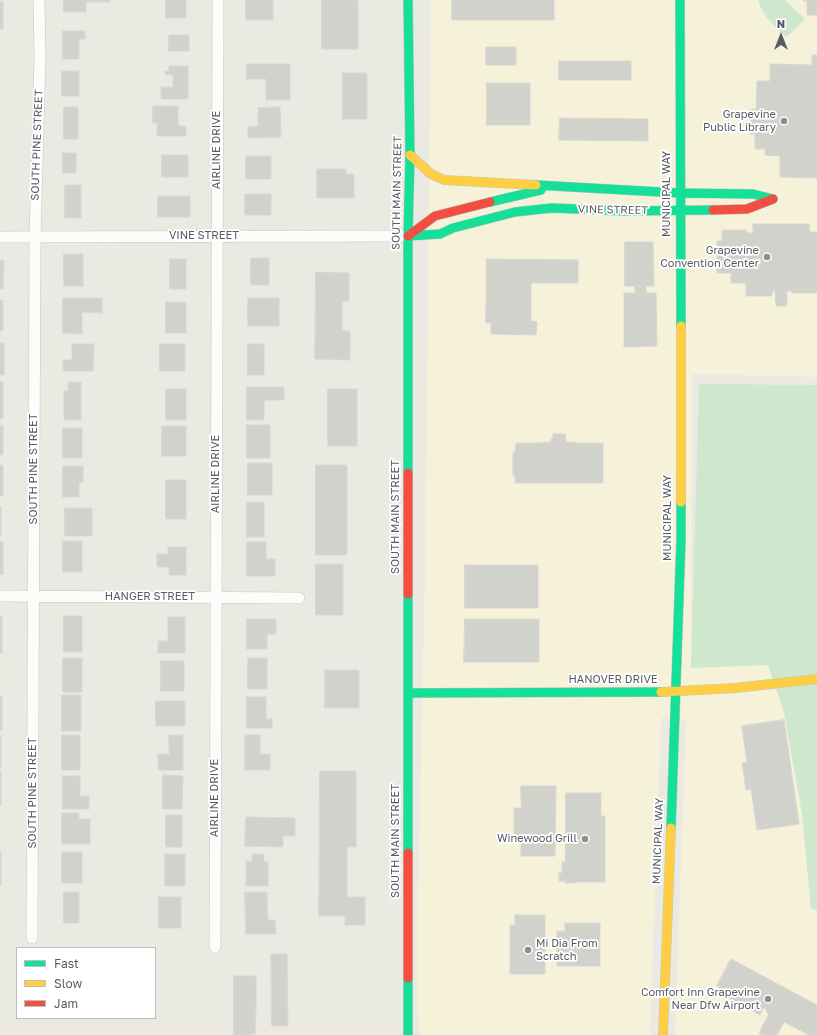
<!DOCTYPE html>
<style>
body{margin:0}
#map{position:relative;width:817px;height:1035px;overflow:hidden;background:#eae9e2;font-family:"Golos Text",sans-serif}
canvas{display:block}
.legend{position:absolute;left:16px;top:947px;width:140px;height:72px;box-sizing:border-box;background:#fff;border:1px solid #bcbec0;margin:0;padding:5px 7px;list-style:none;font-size:12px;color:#585c62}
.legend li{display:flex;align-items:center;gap:8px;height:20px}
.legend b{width:20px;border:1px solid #bcbec0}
.north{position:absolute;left:761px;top:16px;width:40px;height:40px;-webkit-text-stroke:3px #fff;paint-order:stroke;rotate:0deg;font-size:11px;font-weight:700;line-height:16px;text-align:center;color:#585c62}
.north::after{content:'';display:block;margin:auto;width:14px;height:18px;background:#585c62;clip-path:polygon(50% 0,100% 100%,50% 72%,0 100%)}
</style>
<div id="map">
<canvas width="817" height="1035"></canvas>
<ul class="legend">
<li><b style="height:5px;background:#16e098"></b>Fast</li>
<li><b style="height:5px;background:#ffcf43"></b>Slow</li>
<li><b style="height:5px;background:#f24e42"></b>Jam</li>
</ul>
<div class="north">N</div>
</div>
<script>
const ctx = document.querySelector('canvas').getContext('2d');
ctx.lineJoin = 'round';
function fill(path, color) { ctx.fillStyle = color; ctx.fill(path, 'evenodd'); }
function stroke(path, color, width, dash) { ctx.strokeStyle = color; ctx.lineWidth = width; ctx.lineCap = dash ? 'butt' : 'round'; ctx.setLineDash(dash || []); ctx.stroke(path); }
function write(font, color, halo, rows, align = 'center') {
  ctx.font = font + ' "Golos Text",sans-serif'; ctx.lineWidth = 3.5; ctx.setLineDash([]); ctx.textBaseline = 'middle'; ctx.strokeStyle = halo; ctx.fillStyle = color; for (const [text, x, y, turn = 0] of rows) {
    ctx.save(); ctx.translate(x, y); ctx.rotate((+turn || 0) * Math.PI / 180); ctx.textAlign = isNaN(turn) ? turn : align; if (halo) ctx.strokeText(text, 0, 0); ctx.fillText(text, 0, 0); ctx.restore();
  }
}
fill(new Path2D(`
 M431 0H817V377L692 374 691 668 768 664 784 712 802 814 811 909 817 910V1035H675L686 720 661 718 650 1035H420L417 1007 418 886 425 576Z`), '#f6f1d9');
fill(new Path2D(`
 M758 0H785L805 19 787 37C774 27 763 16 758 0Z
 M699 384 817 385V910L811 909 802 814 784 712 768 665 691 668Z`), '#cfe8cd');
const building = new Path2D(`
 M64 0H110V2H86V12H64Z
 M166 0H186V18H166Z
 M246 0H273V20H246Z
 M322 0H358V49H322Z
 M452 0H554V20H452Z
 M804 0H817V15H807V1H804Z
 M0 2H3V29H0Z
 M63 31H85V39H79V59H63Z
 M169 35H189V51H169Z
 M486 47H516V65H486Z
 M812 55H817V178L780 177V156L765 155V149H755V134H750L751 109H756L757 81H770V64L812 65Z
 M559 61H631V80H559Z
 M247 64H290V100H266V79H247Z
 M169 66H188V99H161V87H173V75H165V71H169Z
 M62 71H79V96H62Z
 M343 73H367V119H343Z
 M487 83H530V125H487Z
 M153 106H178V126H186V136H157V123H153Z
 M64 107H78V139H64Z
 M280 107 281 137 248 138V127L258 126V108Z
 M560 118 648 119V141L559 140Z
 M63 153H76V173H63Z
 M162 155H188V177H162Z
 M246 156H271V179H246Z
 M317 169H346V174H354V198H317Z
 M65 185H81V218H65Z
 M245 194H271V215H245Z
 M158 196H190V217H158Z
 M753 224H809L810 232H817V293H792V291H787V306H776L775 291H772V296H746V283H731V273H717V241H722V230H747V233H753Z
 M625 242H653L654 286H625Z
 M64 254H83V286H64Z
 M251 258H269V285H251Z
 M170 259H186V289H170Z
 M487 259 578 260V283H531V321L537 322 536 335 491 334V323H486Z
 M0 260H4L3 289H0Z
 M316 272 349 273V301H342V331H350V360L315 359Z
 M635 286H646V293H656L657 346 624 347V293H635Z
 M63 298H102V313L82 312V334L63 333Z
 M248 298H279V326H248Z
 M0 300H3V331H0Z
 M166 302H186V333H166Z
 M0 343H4V375H0Z
 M72 344H94L93 371H63V360H72Z
 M160 344H185V371H160Z
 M248 344H264V375H248Z
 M0 381H3V419H0Z
 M68 382H81V420H64V391H68Z
 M247 387H284V400H264V420H247Z
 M166 389H186V420H166Z
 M328 389H357V446H328Z
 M247 425H270V458H247Z
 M0 426H3V455H0Z
 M162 426H186V456H162Z
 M63 428H82V458H63Z
 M553 434H565L566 442H575V443H603V483H515V475H513V452H515L516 443H543V442H551V438H553Z
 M248 463H272V495H248Z
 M0 465H3V496H0Z
 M316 465H347V555H316Z
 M63 466H83V482H79V497H63Z
 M166 480H186V519H166Z
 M247 502H264V537H247Z
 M0 506H1V536H0Z
 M65 508H92V536H65Z
 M63 541H82V572H63Z
 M0 542H3V574H0Z
 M247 542H266V559H275V576H247Z
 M168 547H186V575H169V567H157V554H168Z
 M316 564H343V615H316Z
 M465 565H538V608H465Z
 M0 616H2V653H0Z
 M64 616H82V652H64Z
 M168 617H185V653H158V641H168Z
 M247 619H276V634H267V649H247Z
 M465 619H539V662H464Z
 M63 658H82V692H63Z
 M248 658H267V689H248Z
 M161 661H184V691H161Z
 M325 670H359V708H325Z
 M62 695H81V731H62Z
 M0 696H2V730H0Z
 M247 697H266V719H272V728H247Z
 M156 701H185V726H156Z
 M784 720 799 824 757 830 751 789 746 790 742 763 747 762 742 726Z
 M62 735H80V770H62Z
 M169 735H183V770H158V754H169Z
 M245 735H260V754H270V770H245Z
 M0 736H1V768H0Z
 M320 771H356V847H347V897H365V925H345V916H319Z
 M0 772H1V806H0Z
 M163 775 183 776 182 809H163Z
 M63 776H80V796H89V809H63Z
 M521 786H556L555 856H521V836H514V808H521Z
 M566 793H601V816H605V882H575V883H565V881H559V873H562V862H565Z
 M62 813H79V819H90V844H62Z
 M166 815H182V847H166Z
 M246 817 295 818V836H283V847L245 846Z
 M0 852H1V886H0Z
 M62 852H82V883H62Z
 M165 854H185V886H165Z
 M252 854H264V862H268V886H246V861H252Z
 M64 892H79V923H64Z
 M245 892H267L268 920H275L276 934H246Z
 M159 897H181V928H159Z
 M515 915H545V974H510V925H515Z
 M565 923H600V966H557V931H565Z
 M271 954H287L288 1026H272Z
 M731 959 817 1005V1035H809L784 1022 777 1035H763L759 1033 769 1014 766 1012 767 1010 763 1008 760 1015 751 1010 753 1007 745 1002 743 1006 724 996 726 991 717 986Z
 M234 976H256V1008H234Z
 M234 1008H256L255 1034 234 1035Z`);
fill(building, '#d2d2cd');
stroke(building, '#d9d7d2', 1);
const street = new Path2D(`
 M0 237 408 236
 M0 596 299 598
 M32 938 35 237 40 57 39 0
 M215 947 218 0`);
const fast = new Path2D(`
 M408 0 410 155 408 236V473
 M680 0 681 326
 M536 185 679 193 753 194 773 199
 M490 202 541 190
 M408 236 440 234 453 228 515 212 552 208 626 211 713 210
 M408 594V853
 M408 693 661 692
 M671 828 681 539V502
 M408 978V1035`);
const slow = new Path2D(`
 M410 155 431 174 444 180 536 185
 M681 326V502
 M661 692 735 688 817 679
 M663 1035 671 828`);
const jam = new Path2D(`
 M713 210 747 209 773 199
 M408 236 435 216 490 202
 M408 473V594
 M408 853V978`);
stroke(street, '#c6c7c5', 12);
stroke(fast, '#c6c6c5', 10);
stroke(slow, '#c6c6c5', 10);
stroke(jam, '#c6c6c5', 10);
stroke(street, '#fcfcfb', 11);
stroke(fast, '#16e098', 9);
stroke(slow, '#ffcf43', 9);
stroke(jam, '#f24e42', 9);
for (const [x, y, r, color] of [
 [784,121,4,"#8b8d8f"],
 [767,257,4,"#8b8d8f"],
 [585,839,4,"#8b8d8f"],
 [528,950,4,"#8b8d8f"],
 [768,999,4,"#8b8d8f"]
]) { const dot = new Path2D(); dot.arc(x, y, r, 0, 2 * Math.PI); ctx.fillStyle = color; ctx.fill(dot); stroke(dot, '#fff', 1.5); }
write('11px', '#585c62', '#fff', [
 ["Grapevine",776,115],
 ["Public Library",776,128],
 ["Grapevine",759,251],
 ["Convention Center",759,264],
 ["Winewood Grill",577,839],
 ["Mi Dia From",536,944,"left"],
 ["Scratch",536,957,"left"],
 ["Comfort Inn Grapevine",760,993],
 ["Near Dfw Airport",760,1006]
], 'right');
write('11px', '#585c62', '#fff', [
 ["SOUTH PINE STREET",37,145,-88],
 ["AIRLINE DRIVE",217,150,-90],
 ["SOUTH MAIN STREET",397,193,-89],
 ["MUNICIPAL WAY",667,194,-90],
 ["VINE STREET",613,210,1],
 ["VINE STREET",204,236],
 ["SOUTH PINE STREET",34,469,-90],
 ["AIRLINE DRIVE",216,474,-90],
 ["SOUTH MAIN STREET",396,517,-90],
 ["MUNICIPAL WAY",668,518,-90],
 ["HANGER STREET",150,597],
 ["HANOVER DRIVE",613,680],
 ["SOUTH PINE STREET",33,793,-90],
 ["AIRLINE DRIVE",215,798,-90],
 ["SOUTH MAIN STREET",396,841,-90],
 ["MUNICIPAL WAY",658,841,-88]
]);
</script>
